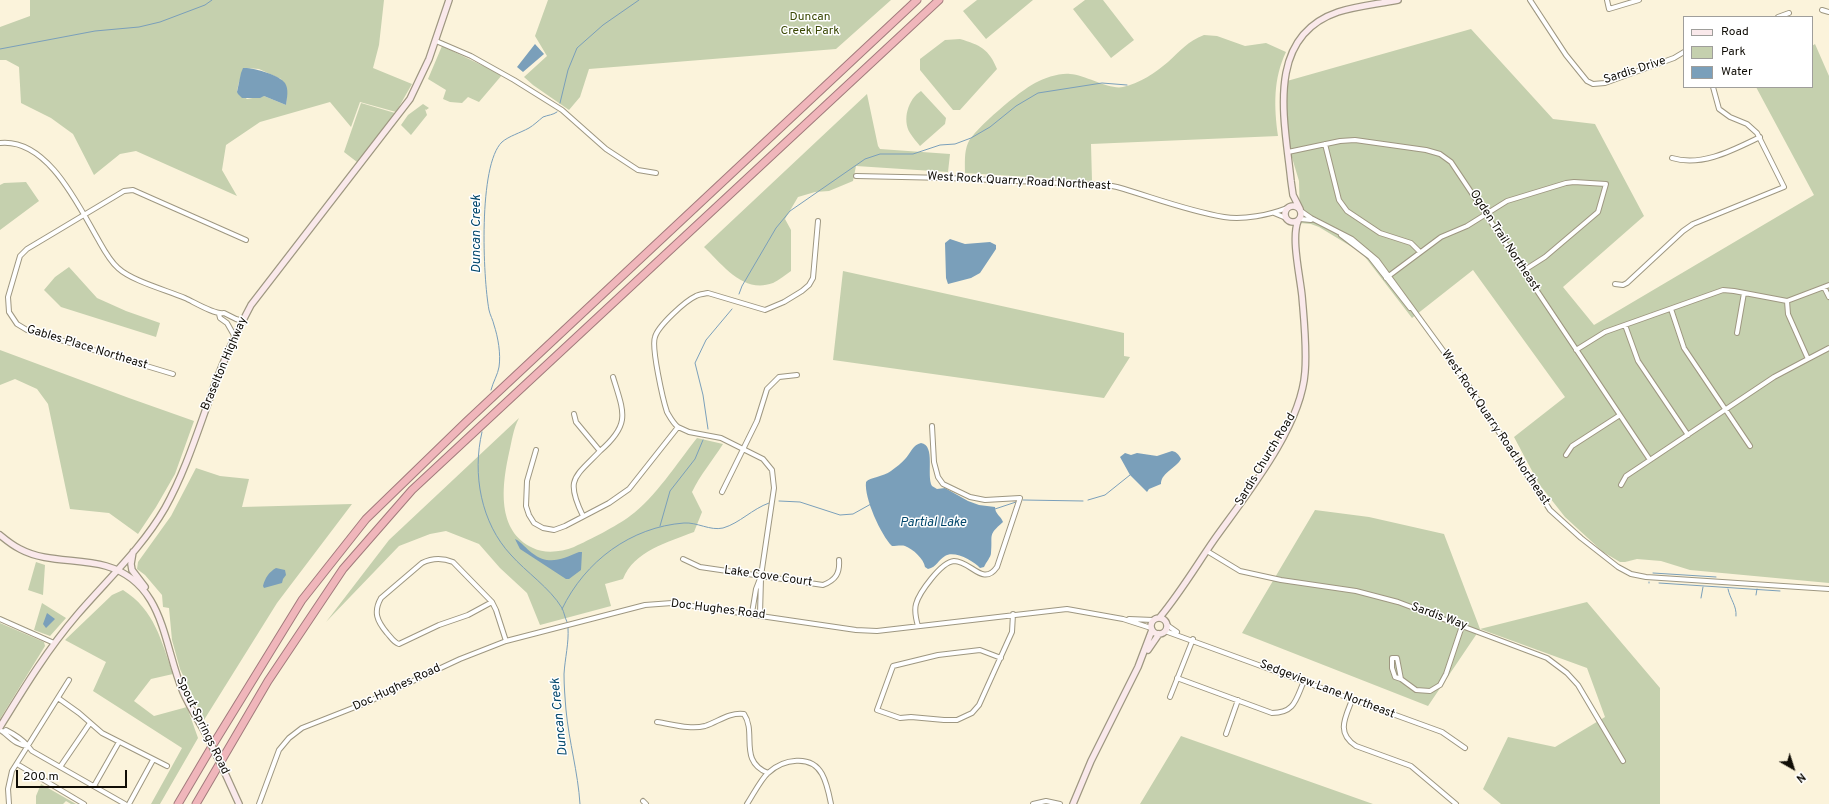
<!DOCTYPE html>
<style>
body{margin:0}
#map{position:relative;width:1829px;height:804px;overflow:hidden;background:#fbf3db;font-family:Overpass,sans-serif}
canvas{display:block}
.legend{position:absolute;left:1683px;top:16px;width:130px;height:72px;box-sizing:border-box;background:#fff;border:1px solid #9f9e9b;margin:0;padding:5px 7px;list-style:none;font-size:12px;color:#100d06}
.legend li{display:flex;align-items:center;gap:8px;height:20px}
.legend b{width:20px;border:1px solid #9f9e9b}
.north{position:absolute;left:1773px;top:748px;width:40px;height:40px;-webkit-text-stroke:3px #fff;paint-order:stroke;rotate:141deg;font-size:11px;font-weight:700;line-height:16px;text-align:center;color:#100d06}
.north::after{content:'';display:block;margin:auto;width:14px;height:18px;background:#100d06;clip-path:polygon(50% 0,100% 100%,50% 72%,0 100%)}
.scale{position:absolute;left:16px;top:770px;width:111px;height:18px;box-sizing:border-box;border:2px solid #100d06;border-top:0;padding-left:5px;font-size:12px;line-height:14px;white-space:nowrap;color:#100d06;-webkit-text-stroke:3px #fff;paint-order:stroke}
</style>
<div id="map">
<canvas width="1829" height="804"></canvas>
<ul class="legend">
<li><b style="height:5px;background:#fae9eb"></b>Road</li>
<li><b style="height:11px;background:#c5d0ae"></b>Park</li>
<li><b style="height:11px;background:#7a9fba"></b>Water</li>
</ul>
<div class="north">N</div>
<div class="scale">200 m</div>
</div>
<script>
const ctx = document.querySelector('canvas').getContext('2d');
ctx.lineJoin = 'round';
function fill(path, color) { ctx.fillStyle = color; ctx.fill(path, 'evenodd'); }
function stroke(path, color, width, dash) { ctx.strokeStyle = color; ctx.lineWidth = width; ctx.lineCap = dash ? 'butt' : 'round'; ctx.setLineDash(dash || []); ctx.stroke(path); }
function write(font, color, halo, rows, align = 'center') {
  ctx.font = font + ' Overpass,sans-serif'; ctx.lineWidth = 3; ctx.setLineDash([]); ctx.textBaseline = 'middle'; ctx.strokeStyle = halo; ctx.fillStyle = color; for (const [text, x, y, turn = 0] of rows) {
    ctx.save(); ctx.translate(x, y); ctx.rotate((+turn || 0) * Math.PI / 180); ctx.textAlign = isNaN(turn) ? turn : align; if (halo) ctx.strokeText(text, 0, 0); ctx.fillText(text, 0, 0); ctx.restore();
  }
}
fill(new Path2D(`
 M30 0H384L379 45 373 68 412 84 396 112 360 102 351 127 330 102 260 122 226 145 222 170 237 196 136 151 120 154 94 175 73 134 51 118 21 103 19 67 6 60H0V27L30 16ZM247 68 259 69 281 79 287 93 286 105 264 96 247 99 237 91 239 82Z
 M548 0H891L836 49 589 69 580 97 569 110 533 85 524 77 547 56 535 36Z
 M977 0H1033L986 39 963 11Z
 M1085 0H1103L1134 40 1111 58 1073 9Z
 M1471 29 1553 119 1595 124 1644 216 1563 287 1594 325 1814 195 1756 87H1812V46L1815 44 1829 76V583L1690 570 1661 561 1637 559 1625 562H1620L1603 552 1565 517 1539 484 1514 437 1565 397 1473 270 1412 318 1362 253 1319 227 1311 224 1300 223 1299 181 1285 134 1287 81Z
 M1204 35 1217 36 1245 46 1266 43 1286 52C1273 79 1274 107 1278 136L1091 144 1092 181 965 173C965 164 964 152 968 143 974 129 1021 90 1035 83 1045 78 1059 73 1070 74 1086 75 1109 90 1123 87 1140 83 1155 73 1168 62 1180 51 1188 41 1204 35Z
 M960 39C980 45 989 49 997 69L960 110H953L920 70V59L945 40Z
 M442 46 502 75 479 102 468 97 462 103 450 102 443 99 446 90 428 79Z
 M921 91 946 118 945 124 920 146C917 142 913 138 910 133 902 120 908 99 921 91Z
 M867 94 878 146 880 149 950 154 948 172 856 166 853 181 829 191 815 192 798 197 785 219 791 230V271C785 275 779 280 773 283 743 294 723 265 704 247Z
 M361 103 395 113 357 162 344 152Z
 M423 104 429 108 426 110 425 109 427 115 411 135 401 125 408 115Z
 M26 182 39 201 0 230V185L4 183Z
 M69 267 97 298 126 311 160 323 156 337 61 307 44 290 55 277Z
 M843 271 1124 333V356L1130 357 1104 398 833 360Z
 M0 350 129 398 194 421 175 474 156 507 138 534 109 513 70 509 48 404 37 389 15 379 0 385Z
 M519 418C513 429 512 441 509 453 502 485 496 531 533 548 545 554 561 552 574 547 589 540 617 526 630 516 655 498 677 463 697 438L723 444C713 460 700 475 692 492L702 512 694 532C668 542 634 551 623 579L605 584 611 606 540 625 527 593 500 568 479 544 446 531 430 534 399 546 326 622 389 540Z
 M196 468 220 476 249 479 242 507 352 504 277 603 204 720 180 669 172 640 169 608 163 607 162 595 145 575 137 569 138 562 171 516Z
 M1315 510 1369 517 1444 534 1480 629 1587 602 1660 688V804H1501L1483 789 1508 737 1555 747 1605 717 1587 668 1480 629 1428 706 1242 633Z
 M36 562 45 565 43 595 28 590Z
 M123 590C155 610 161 641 173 674L151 679 134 701 154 716 187 707 198 738 160 804H151L182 748 93 691 106 662 65 640 112 595Z
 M42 603 66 618 50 636 34 630Z
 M0 623 44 642 45 646 0 719Z
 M1181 736 1373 804H1140Z
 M41 784 76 804H71L66 801 63 804H36V796Z`), '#c5d0ae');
fill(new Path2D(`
 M535 44 544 54 523 72 517 67Z
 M243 68C252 67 280 75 285 83 289 89 287 98 286 105L264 96 260 98H242L238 94 237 92 241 73Z
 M950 239 965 244 990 242 996 245V249L980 273 971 278 948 284 946 278 945 243Z
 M921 443C936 445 926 476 932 486L937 489 945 488 968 501 979 505 995 507C995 514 1001 516 1003 522 987 536 993 534 991 553 991 557 986 562 984 567L980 568C974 561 954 550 945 556 938 560 937 567 928 569L925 567C924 559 913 549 905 546 902 545 896 546 892 546 881 535 864 498 866 482 870 477 883 477 891 471 896 467 902 463 906 458 911 452 913 445 921 443Z
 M1172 451C1177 452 1179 455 1181 459L1179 462C1173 469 1161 474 1161 484L1149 489 1147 492 1130 475 1120 457 1125 453 1131 455 1137 453 1157 456Z
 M515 539C522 542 526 549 532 553 549 566 562 559 579 552H582L581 570 569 579H566L520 549Z
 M276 568 285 570 286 575 283 579 282 583 264 588 263 586C265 578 269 572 276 568Z
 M47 613 55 619 46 628 43 624Z`), '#7a9fba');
stroke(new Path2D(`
 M0 49 95 31 139 27 160 22 205 5 212 0
 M560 103 568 70 577 48 603 25 639 0
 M739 294 742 286 776 228 790 211 865 159 880 154H913L940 145 955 144 971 138 990 127 1016 106 1038 93 1102 83 1127 85
 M491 390C493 382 498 374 499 367 501 354 498 337 494 325 493 320 490 315 489 310 483 278 478 165 502 142 509 136 520 133 529 128 534 125 538 121 543 117 548 115 553 115 557 112
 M708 429 703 395 695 363 706 340 732 309
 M482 432C472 474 481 523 511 555 526 572 550 588 562 608 564 612 565 618 567 622
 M1023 500 1083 501
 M1088 500 1105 495 1130 475
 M779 501 800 502 840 515 853 514 871 504
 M995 509 1016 502
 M660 526 670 491 695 459 703 440
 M1653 573 1716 577
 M1649 583V582
 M1659 583 1780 591
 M1728 589C1730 599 1737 606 1736 616
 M1756 595 1757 589
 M1701 598 1703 587
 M562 609C585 561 631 527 684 523 697 522 710 531 723 528 740 523 752 509 769 503
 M568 628C569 643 565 658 564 674 564 686 565 698 566 710 569 742 578 772 580 804`), '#7a9fba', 1);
const street = new Path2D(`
 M1530 0 1566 55 1587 81 1593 84 1605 83 1674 58 1684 52
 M1607 0 1609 9 1639 0
 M1822 10 1829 12
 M1778 17 1789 13
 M436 41 471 56 514 80 562 110 606 149 638 170 656 173
 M0 143C48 138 79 207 99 241 104 250 110 261 118 268 132 281 166 290 185 298 194 302 215 315 224 313L236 319 243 321
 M1325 144 1339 200 1347 211 1380 233 1411 243 1420 252
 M1288 152 1340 141 1355 140 1426 150 1440 154 1451 162 1650 460
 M1672 158C1702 167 1733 150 1760 137
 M856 176 947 178 1107 185 1117 187C1152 197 1188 211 1224 217 1244 220 1269 215 1287 208
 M1301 211 1311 218 1352 239 1377 260 1466 382 1550 510 1581 538 1618 567 1631 574 1646 577 1829 589
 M1274 213 1286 218
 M1300 219 1311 220
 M1341 235 1370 257 1410 308
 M1386 278 1441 237 1467 226 1507 201 1566 183 1574 182 1606 184 1598 212 1545 257 1523 271
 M1615 284 1623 285 1627 283 1683 231 1693 224 1784 187 1757 133 1747 124 1730 117 1719 109 1713 87
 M1824 287 1829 297
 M1787 301 1788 314 1808 359 1829 348
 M1671 309 1684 348 1750 446
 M219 314 220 318 227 323 235 337
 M1625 325 1638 361 1688 435
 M1737 333 1744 293
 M1576 350 1605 332 1723 290 1734 291 1787 301 1829 285
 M173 374 27 330 17 324 9 312 8 297 20 256 27 249 124 191 133 190 142 194 246 240
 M574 414 576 422 600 451C574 478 565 479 583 516
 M678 427C673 423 670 417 667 412 663 400 651 347 655 337 658 326 685 301 696 296 699 294 703 294 708 293L765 310 784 302 802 291 809 285 813 278 818 221
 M536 450 527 481 526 506 529 515 534 523 543 528 554 530 565 526 609 503 629 489 678 427 689 432 721 438 763 459 772 470 774 488 761 576 756 589 752 613
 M600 451C631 424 624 413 613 377
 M1566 455 1572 446 1620 415
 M1621 485 1626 476 1650 460 1774 377 1808 359
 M722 492 757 421 767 389 779 377 797 375
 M1207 551 1240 571 1281 580 1356 591 1398 602 1547 658 1567 673 1578 685 1623 761
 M683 559 700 567 823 585C836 580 840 573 839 560
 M492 602 468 615 439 625 399 644C393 642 391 637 387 633 377 621 373 612 381 598L422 563C432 558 443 558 453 562L492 602 496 610 506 641
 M760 614 761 579
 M0 619 54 643
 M1129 619 1153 620
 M1167 625 1177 632
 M918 626C916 619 914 611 916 604 919 593 941 562 954 561 971 561 983 587 997 567L1020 498 985 500 970 497 943 484 938 477 934 462 932 426
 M1165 631 1442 732 1465 748
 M1001 658 980 650 938 655 893 666 877 710 900 718 911 717 944 720H957L972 713 979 705 1012 632 1013 614
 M1177 678 1272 713C1295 713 1296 699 1304 681
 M1401 679 1395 677 1392 668V658H1397L1401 679 1416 690 1430 691 1440 685 1446 674 1462 626
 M1170 697 1193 639
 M58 698 79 713 102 733 167 766
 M1352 700C1345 718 1336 733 1356 746L1411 766 1456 804
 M657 722C672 724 690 730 705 726 718 722 729 712 744 714 757 733 738 761 768 773
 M0 730C9 735 14 745 28 746 22 739 14 734 6 730L3 732
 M1226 734 1238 700
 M28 746 32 751 125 804
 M17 764 84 804
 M60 767 90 723
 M94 786 119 742
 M643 801 646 804
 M9 804 8 789 12 771 69 680
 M129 804 153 760
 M259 804 279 750 289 738 302 728 368 702 460 659 506 641 645 605 672 603 856 630 877 631 1067 609 1123 619 1151 628
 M747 804C753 795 761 779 768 773 783 759 811 754 822 774 827 783 829 794 831 804
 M1033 804 1046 801 1060 804`);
const secondary = new Path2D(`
 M1285 214a8 8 0 1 1 16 0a8 8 0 1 1-16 0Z
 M1300 209 1293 195 1291 181C1285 122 1264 37 1338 12 1357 6 1378 4 1398 0
 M0 535C6 540 12 545 20 549 46 563 78 558 106 566 165 583 163 645 183 692 190 708 200 723 208 738
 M133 552 131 564 132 570 145 587
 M1160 617C1180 593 1196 566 1214 540 1246 495 1301 428 1305 372 1307 347 1304 320 1302 296 1300 276 1291 238 1298 221
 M1151 626a8 8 0 1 1 16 0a8 8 0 1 1-16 0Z
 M1148 650 1159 634
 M0 727C24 688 47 650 77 615 107 580 142 548 165 508 189 465 202 416 220 371 229 348 240 326 251 305L410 99 429 59 449 0
 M224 771 239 804
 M1073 804 1091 761 1138 667 1152 630`);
const highway = new Path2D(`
 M178 804 214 743 302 600 366 519 466 422 917 0
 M196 804 268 681 343 569 412 490 939 0`);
stroke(street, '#9e9781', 6);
stroke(secondary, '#9e9781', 8);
stroke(highway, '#a27b7c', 9);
stroke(street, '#fff', 4);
stroke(secondary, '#fae9eb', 5.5);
stroke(highway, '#f0b6bb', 7);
const secondaryBridge = new Path2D(`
 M208 738 224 771`);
stroke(secondaryBridge, '#9e9781', 8, []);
stroke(secondaryBridge, '#fae9eb', 5.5);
write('12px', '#3a4805', '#fff', [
 ["Duncan",810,18],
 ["Creek Park",810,32]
]);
write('12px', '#100d06', '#fff', [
 ["Sardis Drive",1635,71,-18],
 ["West Rock Quarry Road Northeast",1019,182,3],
 ["Ogden Trail Northeast",1504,241,57],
 ["Gables Place Northeast",87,348,17],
 ["Braselton Highway",225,364,-67],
 ["West Rock Quarry Road Northeast",1495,428,56],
 ["Sardis Church Road",1266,460,-59],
 ["Lake Cove Court",768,577,8],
 ["Doc Hughes Road",718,610,7],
 ["Sardis Way",1439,617,20],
 ["Doc Hughes Road",397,688,-25],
 ["Sedgeview Lane Northeast",1327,690,21],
 ["Spout Springs Road",202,726,64]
]);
write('italic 13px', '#02476c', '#fff', [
 ["Duncan Creek",477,234,-90],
 ["Partial Lake",933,523],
 ["Duncan Creek",560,717,-96]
]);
</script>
